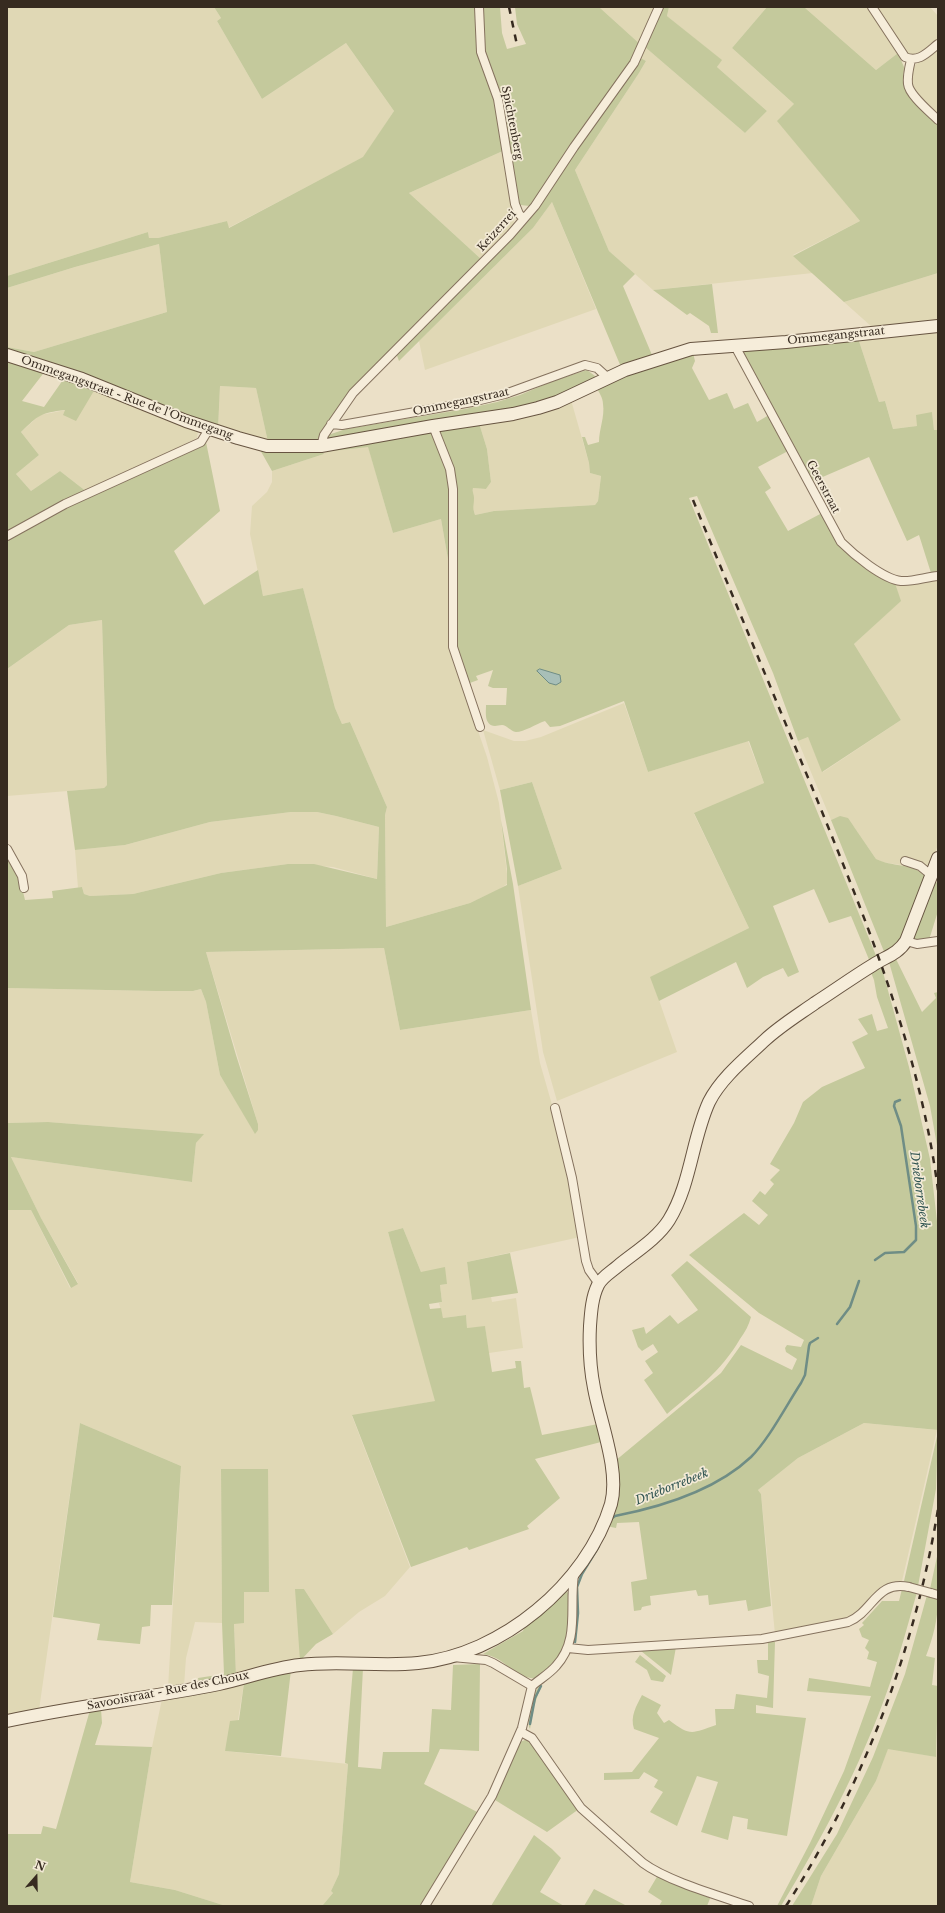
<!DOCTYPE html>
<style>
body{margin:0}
#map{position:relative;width:945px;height:1913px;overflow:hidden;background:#ebe0c7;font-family:"Libre Baskerville",serif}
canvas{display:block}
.frame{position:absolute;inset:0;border:8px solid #372b20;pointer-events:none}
.north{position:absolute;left:16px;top:1857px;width:40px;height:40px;-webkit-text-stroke:3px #f3ead6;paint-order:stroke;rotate:20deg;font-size:11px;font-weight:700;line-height:16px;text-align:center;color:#372b20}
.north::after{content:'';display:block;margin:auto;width:14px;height:18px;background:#372b20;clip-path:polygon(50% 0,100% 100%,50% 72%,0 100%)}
</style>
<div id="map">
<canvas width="945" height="1913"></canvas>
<div class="frame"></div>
<div class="north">N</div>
</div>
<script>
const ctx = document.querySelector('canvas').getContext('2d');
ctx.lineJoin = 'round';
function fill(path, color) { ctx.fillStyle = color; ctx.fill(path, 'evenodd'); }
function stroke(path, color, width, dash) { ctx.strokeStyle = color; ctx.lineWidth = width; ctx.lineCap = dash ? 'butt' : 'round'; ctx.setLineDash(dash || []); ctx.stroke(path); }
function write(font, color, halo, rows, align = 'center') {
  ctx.font = font + ' "Libre Baskerville",serif'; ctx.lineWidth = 3.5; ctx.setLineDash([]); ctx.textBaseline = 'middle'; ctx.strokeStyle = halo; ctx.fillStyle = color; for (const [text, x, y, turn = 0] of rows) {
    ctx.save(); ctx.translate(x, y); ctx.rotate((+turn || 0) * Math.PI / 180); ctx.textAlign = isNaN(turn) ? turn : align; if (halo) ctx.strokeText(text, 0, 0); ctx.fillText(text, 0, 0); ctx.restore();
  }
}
fill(new Path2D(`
 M7 7H214L221 18 217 21 262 99 346 43 394 111 364 157 228 228 227 221 158 238H149L148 232 7 276Z
 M599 7H658L641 45Z
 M669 7H767L732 48 795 105 778 121 860 221 793 255 813 273 653 290 609 251 575 170 639 73 646 61 639 57 645 47 745 133 767 111 717 67 721 60 667 16Z
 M804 7H869L898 53 876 70Z
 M876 7H930L938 16V42L920 54 913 56 906 54Z
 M938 48V115L921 99 911 86V80L913 68 917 63Z
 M505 150 514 223 511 229 481 259 409 193Z
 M552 202 596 309 425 370 419 341 533 228Z
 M159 244 167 312 34 352 7 347V288L75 267Z
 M938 273V322L872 327 844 302Z
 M938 330V430H934L932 412 917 426 893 429 885 401 879 402 857 335Z
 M220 386 256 388 268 442 218 429Z
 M95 389 198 431 197 438 87 492 60 471 31 491 16 474 39 455 21 432 40 415 66 410 63 415Z
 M571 400 589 463 590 473 601 476 598 501 595 505 494 511 475 515 472 504 473 488 486 489 491 482 487 449 479 423Z
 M368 446 393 533 441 519 449 565 465 693 487 757 499 803 508 883 500 889 470 903 386 927 385 815 387 807 350 722 342 724 335 708 303 588 263 596 250 534 252 506 267 492 272 482V471L324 454 323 452Z
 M938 578V845L925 878 907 866 882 862 876 859 854 827 836 818 831 820 798 741 808 737 823 772 901 720 854 644 900 601 895 583Z
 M102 620 107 785 104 788 7 796V669L69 625Z
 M624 703 648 772 748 741 764 783 694 814 749 928 651 977 677 1052 557 1101 543 1052 518 886 562 869 532 782 500 790 483 730 514 741H525L541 737Z
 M291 812H317L336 816 379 827 377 879 333 867 288 864 221 873 133 894 90 896 84 894 82 887 78 888 75 850 125 845 210 822Z
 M384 948 400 1030 531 1010 540 1063 559 1129 580 1237 467 1262 472 1299 491 1297 492 1302 516 1298 523 1348 489 1353 485 1327 467 1328 466 1315 443 1318 439 1303 442 1302 440 1285 447 1284 421 1272 403 1228 388 1232 436 1401 352 1416 410 1567 385 1596 359 1612 333 1634 304 1589 300 1661 236 1676 234 1623H244V1592H268L221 1470 222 1623 195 1622 186 1658 184 1686 168 1688 181 1466 80 1423 39 1710 7 1716V1210H31L70 1288 78 1283 41 1218 11 1157 192 1182 196 1143 203 1134 48 1122 7 1123V988L156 991H193L201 989 206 1002 220 1075 255 1133 258 1124 206 952Z
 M864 1423 937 1430 902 1581 891 1583 850 1618 775 1634 761 1494 758 1490 798 1458Z
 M244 1683 238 1720 225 1751 348 1764 339 1874 331 1891 333 1893 322 1906H226L175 1890 130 1882 152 1747 162 1699Z
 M938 1732V1906H811L821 1876 876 1781 888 1748 936 1757Z`), '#e0d8b5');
fill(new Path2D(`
 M214 7H476L505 150 409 193 481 259 344 401 317 440 268 442 256 388 220 386 218 429 7 351V347L34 352 167 312 159 244 75 267 7 288V276L148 232 149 238H158L227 221 229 228 363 157 394 111 346 43 262 99 217 21 221 18Z
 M483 7H500L502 33 507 49 526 44 517 24 515 7H599L641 45 629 67 530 206 520 205 517 197 498 86 484 50Z
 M661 7H669L667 16 722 60 717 67 767 111 745 133 645 47Z
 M767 7H804L876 70 898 53 904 67 903 81 907 94 938 124V273L844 302 793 256 860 221 777 121 794 104 732 48Z
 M639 57 646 61 639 73 575 170 609 251 635 274 623 286 652 355 621 367 552 202 533 228 399 361 396 353 525 222Z
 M712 284 718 333H711L709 326 690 313 687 315 653 290Z
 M857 335 879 402 885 401 893 429 917 426 916 415 932 412 934 430H938V573H931L919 535 907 541 869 457 811 482 739 348Z
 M693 353 695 361 692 368 709 400 727 393 734 409 748 403 757 422 769 415 788 451 758 467 771 488 765 492 788 531 822 513 835 540 849 553 895 583 901 601 854 644 901 720 822 772 808 737 798 741 773 673 697 496 689 498 877 958 870 962 851 916 829 923 814 889 773 906 799 972 788 977 783 968 763 977 747 988 736 962 659 1001 650 977 749 928 694 813 764 783 749 741 648 772 624 701 560 726 550 727 545 721C536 724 524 732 516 732 510 731 507 725 502 725 499 725 497 726 495 726 484 725 486 713 486 705H506L507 688H493L488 686 493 670 476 676 478 680 467 684 456 642 457 586 450 477 449 565 441 519 393 533 368 447 323 452 324 454 272 471 259 448 430 432 438 441 443 439 439 428 479 423 487 449 491 482 486 489 473 488C472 492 474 494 474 498 474 507 472 505 475 515L494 511 595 505 598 501 601 476 590 473 589 463 582 437H585L588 445 599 442C599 429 605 417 603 404 603 398 599 392 596 387L639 368Z
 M7 359 46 370 22 401 44 407 65 377 95 389 76 421 63 415 65 410C40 413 39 415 21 432L39 455 16 474 31 491 60 471 87 492 7 533Z
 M587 370 595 376 594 380 535 405 328 439V435L346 429 465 409 497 402 520 395 553 381Z
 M206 442 220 511 174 551 204 605 258 570 263 596 303 588 335 708 342 724 350 722 387 807 385 815 386 927 470 903 507 885V869L501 820 513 884 531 1010 400 1030 384 948 206 952 236 1055 258 1124V1130L255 1134 220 1075 206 1002 201 989 193 991H156L7 988V854L19 875 25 900 53 898 52 891 82 887 84 894 90 896 133 894 221 873 288 864H314L377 879 379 827 336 816 317 812H291L210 822 125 845 75 850 67 791 104 788 107 785 102 620 69 625 7 669V539L93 494Z
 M532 782 562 869 518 886 500 790Z
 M840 816 848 818 876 859C892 867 911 863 924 875L925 878 901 942 885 954 831 820Z
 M933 881 938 883V911L929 940 919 941 912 939Z
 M896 959 922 1012 936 998 934 993 938 992V1151L930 1106 889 962Z
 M881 965 909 1067 930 1159 938 1230V1430L864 1423 798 1458 758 1490 761 1494 771 1606 748 1611 746 1600 709 1605 708 1595 698 1596 696 1590 650 1596 651 1605 642 1607 641 1610 634 1611 631 1582 647 1579 639 1522 617 1523 616 1528 606 1526 618 1499 619 1491 615 1461 721 1373 741 1345 792 1370 797 1359 786 1352 785 1348 787 1345 801 1347 804 1340 759 1313 689 1255 744 1213 759 1225 768 1215 752 1201 760 1191 765 1195 774 1184 770 1180 780 1170 770 1164 794 1123 803 1102 822 1087 865 1068 852 1042 868 1034 858 1019 872 1014 877 1031 888 1028 877 997 874 980 870 970Z
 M48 1122 204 1134 196 1143 192 1182 11 1157 41 1218 78 1284 71 1288 31 1210H7V1123Z
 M403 1228 421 1272 445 1267 447 1284 440 1285 442 1302 429 1304 430 1309 441 1308 443 1318 466 1315 467 1328 485 1326 492 1372 516 1368 515 1361H521L524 1388 530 1387 542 1435 598 1424 601 1442 535 1459 560 1498 527 1526 529 1529 469 1550 467 1547 411 1567 352 1415 435 1401 388 1232Z
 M510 1253 518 1293 472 1300 467 1262Z
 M687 1261 751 1317C749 1325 745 1332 740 1339 721 1372 695 1390 667 1414L644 1380 653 1373 645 1361 658 1352 653 1344 642 1351 638 1347 632 1330 644 1327 646 1334 670 1315 678 1324 698 1310 671 1275Z
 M80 1423 181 1466 172 1605H151L150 1626 142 1627 140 1644 97 1640 100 1624 53 1617Z
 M938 1432 936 1489 918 1586 904 1581Z
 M221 1469H268L269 1592H244V1623L234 1624 236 1676 199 1684 198 1678 224 1674 222 1623Z
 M938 1552V1591L930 1589Z
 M295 1589H304L333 1634 316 1644 300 1661Z
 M902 1589 917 1592C910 1617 903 1643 895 1668 868 1752 827 1830 781 1906H777L810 1843 844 1771 871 1696 807 1691 809 1678 870 1687 877 1662 867 1659 869 1652 865 1648 869 1640 862 1637 859 1629 864 1625 862 1623 882 1601H899Z
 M566 1592 570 1593C570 1623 570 1648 547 1670 540 1677 535 1680 526 1677 510 1673 504 1657 483 1654L523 1631 525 1626Z
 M927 1595 938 1599C938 1619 933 1638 926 1656L935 1658 932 1685 938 1686 936 1757 888 1749 876 1781 821 1876 811 1906H792L837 1834 873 1757 905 1674Z
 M768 1641 775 1642 773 1708 756 1705V1713L806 1718 787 1836 747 1829 748 1819 733 1816 728 1840 701 1832 718 1782 697 1776 677 1826 650 1812 663 1792 654 1787 658 1780 644 1772 639 1779 604 1780V1773L632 1772 659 1738 634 1729C630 1716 636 1707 642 1695L661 1705 657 1713 664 1723 669 1720C691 1737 692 1733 716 1725L715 1709H734L736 1694 767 1698 769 1676 758 1673 757 1660H768Z
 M676 1647 671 1675 641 1651Z
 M640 1655 666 1676 663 1682 651 1680 647 1670 635 1662Z
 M480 1664 479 1751 440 1749 424 1784 479 1813 420 1906H322L333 1893 331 1891 339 1874 348 1764 345 1763 353 1668H363L358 1767 381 1769 383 1752H429L432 1709 451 1710 453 1665Z
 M291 1670 281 1756 225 1751 230 1721 239 1720 244 1683Z
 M540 1685 541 1686 534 1706 530 1729C525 1719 533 1692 540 1685Z
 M101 1709 102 1723 95 1745 152 1747 130 1882 175 1890 226 1906H7V1834H41L43 1826 56 1829 90 1710Z
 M525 1740H529L579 1809 547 1832 495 1800 520 1742Z
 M534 1835 552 1849 561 1858 540 1892 564 1906H491Z
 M658 1875 711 1896 707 1906H659L662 1901 648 1892Z
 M594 1889 627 1906H584Z`), '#c4c99c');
const water = new Path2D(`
 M540 669 560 675 561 682 556 685 549 683 537 671Z`);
fill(water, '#a8bfb8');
stroke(water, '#6f8d85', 1);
stroke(new Path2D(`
 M875 1260 885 1253 904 1252 916 1240V1226L901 1126 894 1106 895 1102 900 1100
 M837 1324 850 1307 859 1281
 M611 1519 615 1516C661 1507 715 1491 751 1457 769 1439 786 1406 801 1383L805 1375 809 1346 810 1343 818 1338
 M575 1642 578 1613 577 1587 582 1574 599 1546
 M530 1724 535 1698 541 1686`), '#6f8d85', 2.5);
const street = new Path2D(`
 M479 7 481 52 498 99 515 204 519 214 523 218
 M872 7 905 57C919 63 928 52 938 44
 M911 60C909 68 907 76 908 84 909 95 930 112 938 120
 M735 346 841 542C854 555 883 579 901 581 913 582 926 577 938 576
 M331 424 342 425 472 402 505 394 585 365 597 368 608 378
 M433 426 450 469 453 489V647L480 727
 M321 446 324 435 353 393 510 235 535 206 574 147 634 63 659 7
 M7 536 65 504 201 442 209 429
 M7 849 22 876 24 888
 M905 861 920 866 931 875
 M906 941 917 944 938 941
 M555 1108 572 1178 586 1261 589 1270 599 1284
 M931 1593 938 1595
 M568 1648 588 1650 762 1639 848 1622C874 1611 876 1580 909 1587
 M452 1657 486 1660 493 1663 532 1686
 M532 1686C540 1679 549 1674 556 1666 580 1640 569 1607 574 1575
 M521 1732 532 1738 581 1808 643 1863C667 1881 720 1896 749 1906
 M425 1906 492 1796 522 1728 532 1686`);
const secondary = new Path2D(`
 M7 355 82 379 186 421 238 438 267 446H321L433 426 513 414 538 408 557 402 625 370 691 349 786 342 938 326
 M7 1721C77 1706 149 1698 219 1684 246 1678 272 1668 300 1665 339 1660 379 1667 418 1663 501 1655 587 1584 611 1504 620 1470 600 1422 594 1388 590 1368 589 1346 590 1326 591 1312 592 1297 598 1285 602 1277 611 1272 618 1266 635 1252 657 1239 669 1220 691 1184 692 1139 709 1102 721 1078 746 1058 765 1040 780 1026 798 1015 815 1003 834 991 853 977 873 965 885 957 898 954 906 941L938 858`);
stroke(street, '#85725e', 10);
stroke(secondary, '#675441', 14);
stroke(street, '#f6edda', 8);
stroke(secondary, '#f6edda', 12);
stroke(new Path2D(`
 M509 7 517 45
 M693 500C734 599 775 698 816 797 868 925 920 1052 938 1190
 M786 1906C863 1786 915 1650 938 1509`), '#372b20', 2.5, [7, 7]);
const streetBridge = new Path2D(`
 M909 1587 931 1593`);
stroke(streetBridge, '#85725e', 10, []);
stroke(streetBridge, '#f6edda', 8);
write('11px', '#372b20', '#f3ead6', [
 ["Spichtenberg",512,123,79],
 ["Keizerrei",497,231,-48],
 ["Ommegangstraat",836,336,-6],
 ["Ommegangstraat - Rue de l'Ommegang",127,398,20],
 ["Ommegangstraat",461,402,-12],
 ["Geerstraat",823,487,62],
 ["Savooistraat - Rue des Choux",168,1691,-11]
]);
write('italic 12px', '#315552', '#f3ead6', [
 ["Drieborrebeek",919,1190,82],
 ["Drieborrebeek",672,1487,-22]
]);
</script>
